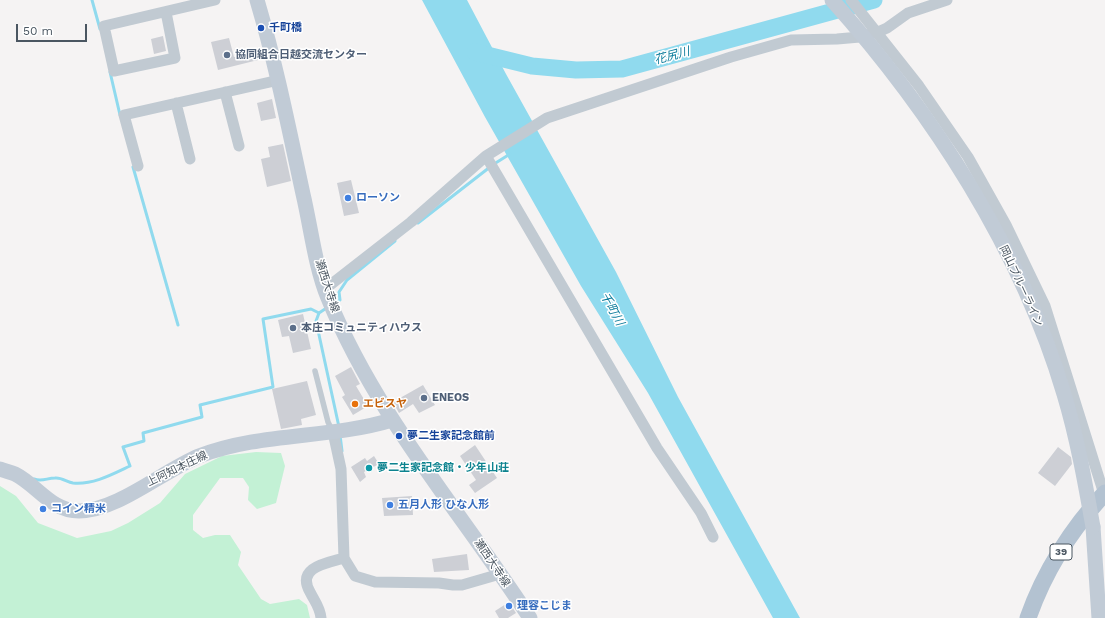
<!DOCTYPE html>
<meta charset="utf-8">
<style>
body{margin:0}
#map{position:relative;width:1105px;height:618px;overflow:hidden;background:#f5f3f3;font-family:"Work Sans",sans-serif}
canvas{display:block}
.scale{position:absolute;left:16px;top:24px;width:71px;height:18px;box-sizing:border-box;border:2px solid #4a5661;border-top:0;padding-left:5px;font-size:12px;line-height:14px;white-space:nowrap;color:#4a5661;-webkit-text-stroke:3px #fff;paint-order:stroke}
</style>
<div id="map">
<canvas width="1105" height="618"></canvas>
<div class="scale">50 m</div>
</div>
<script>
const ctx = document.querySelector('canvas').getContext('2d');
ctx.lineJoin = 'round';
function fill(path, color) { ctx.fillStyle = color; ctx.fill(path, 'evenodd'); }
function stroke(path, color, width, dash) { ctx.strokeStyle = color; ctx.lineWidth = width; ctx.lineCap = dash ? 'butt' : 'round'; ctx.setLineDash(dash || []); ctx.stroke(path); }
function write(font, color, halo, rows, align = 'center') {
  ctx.font = font + ' "Work Sans","Noto Sans JP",sans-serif'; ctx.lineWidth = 3; ctx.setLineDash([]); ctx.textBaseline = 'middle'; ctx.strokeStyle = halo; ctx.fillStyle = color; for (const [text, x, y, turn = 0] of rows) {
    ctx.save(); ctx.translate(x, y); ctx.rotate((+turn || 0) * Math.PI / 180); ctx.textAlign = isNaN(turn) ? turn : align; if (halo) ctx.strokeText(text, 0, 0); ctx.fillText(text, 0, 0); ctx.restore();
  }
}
fill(new Path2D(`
 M256 452 281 453 285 466 276 503 257 509 248 500 249 487 243 478H220L193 515V530L203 538 215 535H230L241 552 238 565 261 599 270 604 299 599 307 605 310 618H0V486L16 496 38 523 77 538 111 531 128 523 160 503 185 474 222 456Z`), '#c3f1d5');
fill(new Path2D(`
 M422 0H467L506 74 616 272 678 397 800 618H773L648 393 581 286 485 117Z`), '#90daee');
stroke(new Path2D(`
 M92 0 100 29
 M110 72 120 115
 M494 164 510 154
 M133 167 178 325
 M418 223 490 167
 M335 303 340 300 339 292 347 280 395 241
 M328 307 319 313 316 321 339 427
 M340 435 342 451
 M34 479C42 482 47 478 55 478 61 477 67 482 73 483 93 485 113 474 130 466L123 447 144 441 143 433 202 417 200 405 273 387 263 319 311 309 319 313`), '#90daee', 3);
stroke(new Path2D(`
 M475 52 532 66 576 70 622 69 874 0`), '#90daee', 17);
fill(new Path2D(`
 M163 36 166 51 154 54 151 39Z
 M229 38 234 57 256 52 258 60 218 70 211 42Z
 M272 99 276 118 261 121 257 103Z
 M283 144 291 181 267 187 261 159 270 157 268 147Z
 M351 180 359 213 344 216 337 183Z
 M303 314 311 349 293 353 289 336 282 337 278 320Z
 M351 367 360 384 356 386 368 406 353 415 342 397 345 395 335 376Z
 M307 381 316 415 301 419 302 425 281 429 272 389Z
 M423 385 435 405 419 413 413 404 399 413 393 402Z
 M475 445 497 478 475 493 469 485 476 480 460 456Z
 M1058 447 1071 457 1072 464 1055 486 1038 473Z
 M374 456 379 464 364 472 366 477 360 482 351 467 365 458 367 461Z
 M412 496 413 515 384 516 382 498Z
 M467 554 469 570 434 572 432 559Z
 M509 602 516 613 508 618H499L495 611Z`), '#cdcfd5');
stroke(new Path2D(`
 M315 371 328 422 332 430`), '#c1cad2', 5.5);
stroke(new Path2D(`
 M851 0 919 86 968 157 1006 225 1045 306 1104 494
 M166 12 175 58 114 71 104 26 215 0
 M225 92 239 146
 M176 103 190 159
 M486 156 547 118 731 57 791 40 837 39 860 37 878 32 887 28 908 13 947 0
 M138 166 124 115 279 80
 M325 289 411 222 486 156 657 448 701 513 713 537
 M344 558 355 576 375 582 439 583 453 585H462L500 574
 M321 618C320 607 315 602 310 592 296 567 327 563 344 558L341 469 333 432`), '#c1cad2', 11);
stroke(new Path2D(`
 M257 0C276 64 289 129 303 194 311 228 315 266 328 298 376 416 461 512 530 618
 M0 469C5 471 10 472 15 474 37 485 51 511 79 511 117 511 163 471 199 456 261 432 329 439 392 420
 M1093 527 1099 618`), '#c1cbd6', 15);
stroke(new Path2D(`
 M1028 618C1044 572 1072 528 1105 493`), '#b3c2d1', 17);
stroke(new Path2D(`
 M832 0C932 112 1021 249 1064 394 1077 437 1085 482 1093 527`), '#c1cbd6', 15);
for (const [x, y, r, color] of [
 [261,28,4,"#1a4fb4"],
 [227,55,4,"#5c6f8a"],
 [348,198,4,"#3f7fe0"],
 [293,328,4,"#5c6f8a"],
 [424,398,4,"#5c6f8a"],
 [355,404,4,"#e8710a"],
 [399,436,4,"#1a4fb4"],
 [369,468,4,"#0f9aa8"],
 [390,505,4,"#3f7fe0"],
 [43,509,4,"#3f7fe0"],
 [509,606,4,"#3f7fe0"]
]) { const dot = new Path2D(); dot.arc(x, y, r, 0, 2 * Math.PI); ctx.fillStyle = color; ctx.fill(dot); stroke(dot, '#fff', 1.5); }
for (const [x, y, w] of [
 [1061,552,22]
]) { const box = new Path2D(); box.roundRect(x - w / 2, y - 8, w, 16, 3); ctx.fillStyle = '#fff'; ctx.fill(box); stroke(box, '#4a5661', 1); }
write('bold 10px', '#4a5661', null, [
 ["39",1061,552]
]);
write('bold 11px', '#164399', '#fff', [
 ["千町橋",269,28],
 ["夢二生家記念館前",407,436]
], 'left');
write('bold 11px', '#4e5e75', '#fff', [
 ["協同組合日越交流センター",235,55],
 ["本庄コミュニティハウス",301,328],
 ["ENEOS",432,398]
], 'left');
write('bold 11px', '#366cbe', '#fff', [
 ["ローソン",356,198],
 ["五月人形 ひな人形",398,505],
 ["コイン精米",51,509],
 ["理容こじま",517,606]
], 'left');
write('11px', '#4a5661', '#fff', [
 ["瀬西大寺線",327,286,72],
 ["岡山ブルーライン",1021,286,65],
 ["上阿知本庄線",177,469,-26],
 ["瀬西大寺線",492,563,56]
]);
write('bold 11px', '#c56008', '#fff', [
 ["エビスヤ",363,404]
], 'left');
write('bold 11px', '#0d838f', '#fff', [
 ["夢二生家記念館・少年山荘",377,468]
], 'left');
write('italic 12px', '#0c7c9b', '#fff', [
 ["花尻川",672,56,-15],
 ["千町川",612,309,61]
]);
</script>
